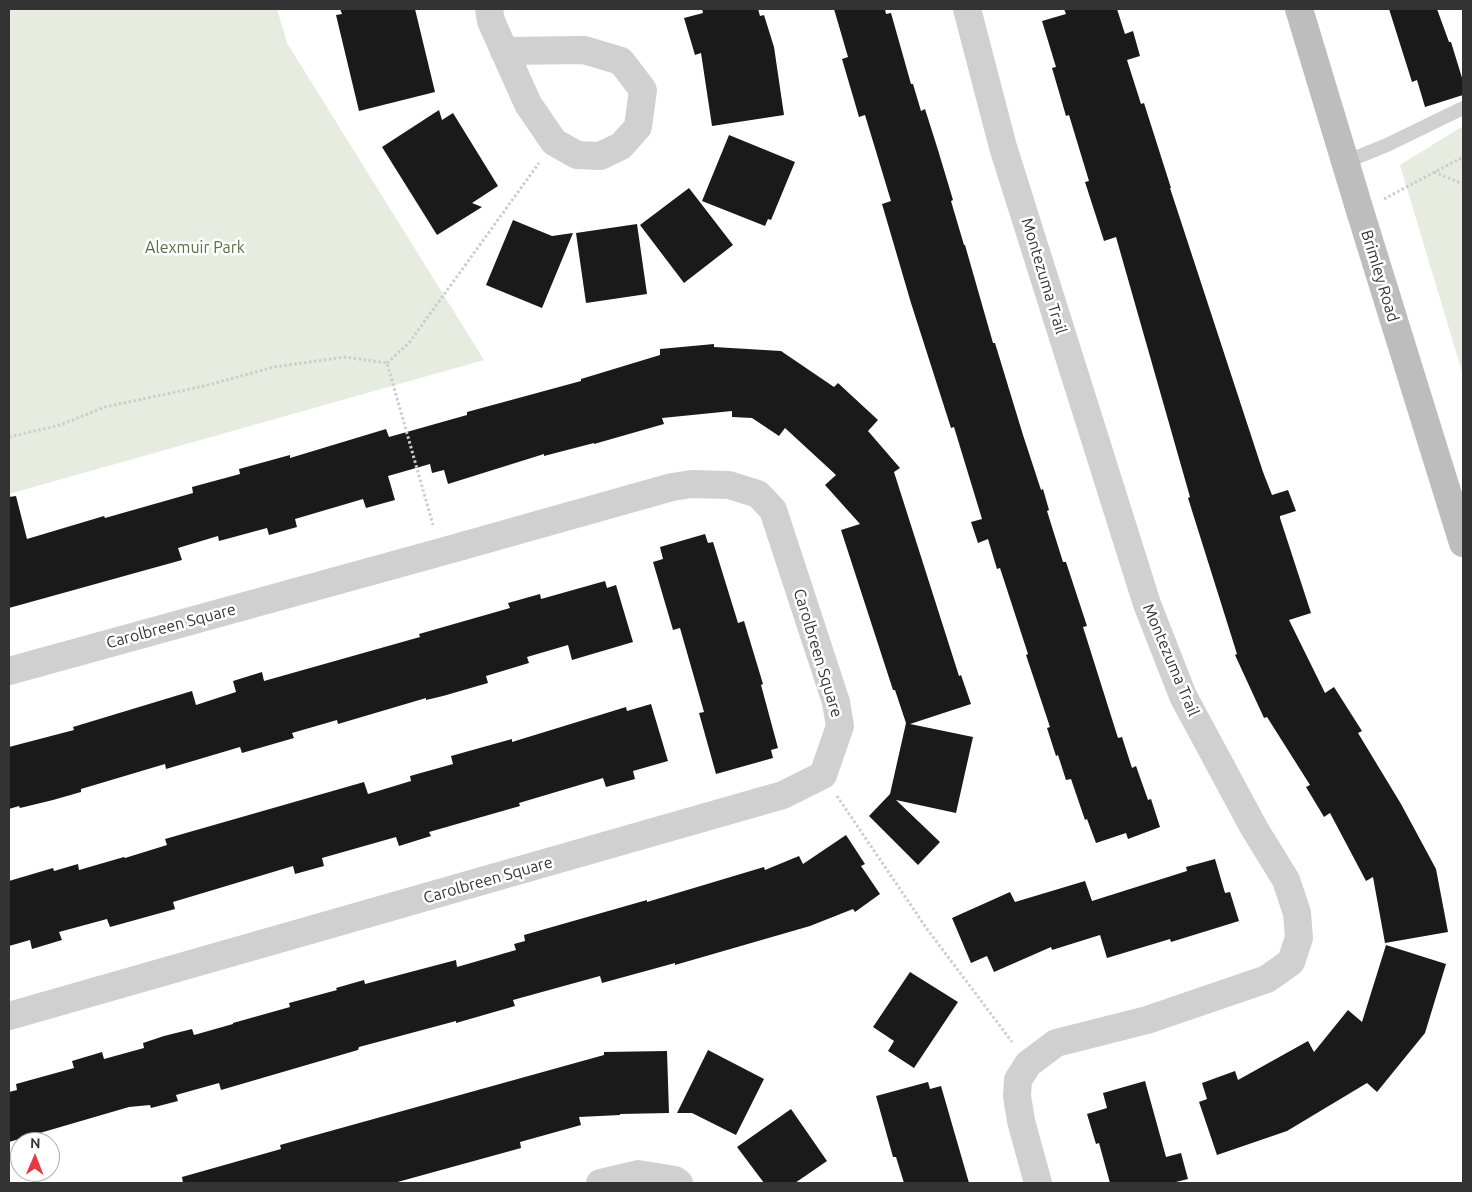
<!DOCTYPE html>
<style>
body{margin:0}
#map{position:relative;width:1472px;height:1192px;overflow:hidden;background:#fff;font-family:Ubuntu,sans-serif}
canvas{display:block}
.frame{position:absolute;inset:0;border:10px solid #333;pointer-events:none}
.north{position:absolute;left:10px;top:1132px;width:50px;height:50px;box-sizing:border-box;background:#fff;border:1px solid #adadad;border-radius:50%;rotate:1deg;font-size:14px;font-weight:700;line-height:20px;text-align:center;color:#333}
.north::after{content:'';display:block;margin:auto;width:18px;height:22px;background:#e63946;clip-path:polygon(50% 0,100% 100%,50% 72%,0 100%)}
</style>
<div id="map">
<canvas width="1472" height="1192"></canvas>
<div class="frame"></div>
<div class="north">N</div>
</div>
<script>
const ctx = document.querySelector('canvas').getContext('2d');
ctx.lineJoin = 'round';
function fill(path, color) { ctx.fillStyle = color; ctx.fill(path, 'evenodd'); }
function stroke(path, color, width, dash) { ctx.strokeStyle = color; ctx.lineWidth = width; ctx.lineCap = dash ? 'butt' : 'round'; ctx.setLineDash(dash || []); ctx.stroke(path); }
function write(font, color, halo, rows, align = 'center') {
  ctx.font = font + ' Ubuntu,sans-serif'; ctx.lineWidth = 5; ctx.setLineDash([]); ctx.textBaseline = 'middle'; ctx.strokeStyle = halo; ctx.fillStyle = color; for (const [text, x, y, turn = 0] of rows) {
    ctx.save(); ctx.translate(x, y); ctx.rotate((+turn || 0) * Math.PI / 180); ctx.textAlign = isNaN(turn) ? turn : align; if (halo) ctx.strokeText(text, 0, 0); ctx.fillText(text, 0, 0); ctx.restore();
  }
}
fill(new Path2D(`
 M9 9H277L287 43 484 360 9 494Z
 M1463 126V375L1400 165Z`), '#e6ecdf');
fill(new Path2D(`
 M340 9H415L435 92 359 111 336 15 342 14Z
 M702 9H758L760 16 764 15 774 47 784 115 712 126 701 53 695 55 684 18 703 13Z
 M834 9H885L886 14 891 13 911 84H913L921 111 925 109 938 150 953 200 951 201 964 245H965L993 343H995L1023 435 1041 490 1043 489 1049 510 1047 511 1063 562H1066L1087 626 1083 627 1118 738 1122 737 1132 768 1136 766 1148 800 1151 799 1160 827 1128 839 1126 833 1096 843 1087 819 1085 820 1071 779 1066 780 1058 755 1056 756 1047 728 1050 727 1026 655 1028 654 1000 568 997 569 988 539 978 543 971 522 982 519 954 427 951 428 911 303 882 204 891 201 865 115 859 117 842 59 848 57Z
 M1064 9H1117L1125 34 1133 31 1140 56 1127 60 1141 104 1144 103 1171 188H1170L1263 472 1272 495 1288 490 1296 511 1280 516V518L1311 613 1289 620 1325 693 1334 687 1362 731 1358 733 1401 804 1436 869 1448 932 1385 943 1373 877 1366 881 1330 813 1324 817 1306 787 1310 785 1267 717 1264 718 1235 655 1237 654 1188 498 1190 497 1116 237 1104 241 1085 182 1089 181 1069 115 1066 116 1052 68 1056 67 1042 21 1066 14Z
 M1389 9H1437L1449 42H1451L1463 81V95L1425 107 1417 80 1412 82Z
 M439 110 442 120 453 113 498 186 472 203 482 207 437 235 382 147Z
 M729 135 795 162 771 220 768 219 765 226 702 201Z
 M689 188 733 245 684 283 640 225Z
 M513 220 552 236 573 233 542 308 486 285Z
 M637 224 647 294 586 303 576 233Z
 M714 344V347L781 351 834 387 838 383 878 420 868 431 900 468 894 472 959 676 961 675 971 704 910 724 973 737 956 813 896 800 940 842 918 865 869 816 890 794 906 723 895 690H893L841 530 860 524 825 485 836 475 785 428 779 436 752 418 732 417V411L662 418 664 424 594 444V443L544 456V454L448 484 444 470 432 473 430 464 388 476 395 500 366 508 363 499 295 519 297 527 269 535 267 528 219 541 218 536 178 548 182 560 9 608V497L16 496 27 539 104 516 105 518 193 493 192 487 240 474 239 469 290 455V458L386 429 389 437 467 415V412L581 381V379L660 355V349Z
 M705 534 708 543 713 542 738 623 744 621 763 684 761 685 778 748 771 750 773 758 716 774 699 713 704 712 680 628 673 630 653 562 663 559 660 547Z
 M605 581 607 588 616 585 633 642 572 660 568 645 527 657 529 663 486 676 488 683 443 696 426 700V698L338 724 337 720 292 733 294 738 242 753 240 747 166 769 165 764 81 789V792L53 800 20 808 19 806 9 809V747L74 730 73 727 192 691 196 705 236 692 233 681 262 672 264 681 420 637 419 634 510 608 508 603 540 594 541 599Z
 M651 704 668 761 633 771 635 779 606 787 603 778 519 803 520 806 429 832 431 836 399 846 396 837 322 858 324 866 295 874 293 866 173 902 175 909 110 927 107 919 59 932 62 940 32 949 30 940 9 946V881L53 868 54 871 78 864 79 870 124 857 125 858 167 845 165 839 364 782 368 794 411 781 410 776 453 764 451 756 512 739V742L626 707 627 711Z
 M846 835 865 864 861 866 880 894 855 912 853 909 810 926 675 965V963L602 983 600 976 513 1000 515 1006 456 1023V1021L359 1047 358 1050 221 1090 219 1083 176 1095 178 1101 151 1108 150 1105 129 1107 9 1142V1092L17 1090 16 1084 74 1068 72 1061 102 1052 104 1059 144 1048 143 1043 164 1036 192 1029 194 1035 233 1024V1023L290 1007 289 1003 337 990 336 988 364 980 365 984 456 960 457 967 516 950 514 944 525 941 524 935 647 900V902L764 867 765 870 799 856 803 864Z
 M1215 859 1225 893 1230 892 1239 921 1171 942 1170 939 1107 958 1100 935 1052 950 1051 947 994 972 987 956 971 963 952 918 1010 892 1015 902 1085 881 1092 901 1187 871 1186 867Z
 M1386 945 1446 964 1425 1033 1377 1092 1367 1083 1287 1131 1217 1155 1199 1102 1207 1099 1202 1083 1235 1071 1238 1080 1308 1041 1314 1052 1348 1010 1362 1022Z
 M910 972 958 1002 914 1068 888 1051 894 1041 873 1027Z
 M708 1050 764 1079 736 1135 692 1113H677Z
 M667 1051 669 1113 620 1114V1115L579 1117 581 1125 520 1142 521 1148 394 1183H183L182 1177 281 1149 280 1145 604 1055V1052Z
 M1145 1081 1166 1157 1181 1153 1188 1179 1172 1183H1110L1099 1143 1096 1144 1087 1114 1107 1108 1103 1093Z
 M928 1082 930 1089 941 1086 969 1183H904L896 1157H893L876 1096Z
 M791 1109 827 1161 795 1183H764L737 1147Z`), '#1a1a1a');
stroke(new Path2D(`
 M1434 172 1463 184
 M1384 199 1463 157
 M387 363 409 343 539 163
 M9 437 60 425 105 407 204 386 274 367 345 357 387 363 433 525
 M837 796 927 929 1012 1042`), '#cdcdcd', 3, [2.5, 2.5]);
stroke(new Path2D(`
 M1345 162 1387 145 1463 108`), '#d0d0d0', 14);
stroke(new Path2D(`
 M489 9 491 21 528 104 554 142 577 155 600 156 621 146 638 127 643 90 621 61 584 50 504 51
 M967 9 1003 147 1147 604 1183 696 1254 828 1286 880 1297 913 1299 938 1291 962 1267 979 1147 1020 1056 1043 1028 1064 1018 1080 1017 1096 1021 1121 1038 1183
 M9 671 441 552 672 487 692 484 729 485 758 494 773 510 836 702 840 726 823 775 783 795 9 1016
 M600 1183 638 1174 675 1180 679 1183`), '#d0d0d0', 28);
stroke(new Path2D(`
 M1299 9 1360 211 1463 543`), '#bdbdbd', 28);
write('16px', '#56703f', '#fff', [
 ["Alexmuir Park",195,248]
]);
write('16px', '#333', '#fff', [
 ["Montezuma Trail",1044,276,73],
 ["Brimley Road",1380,276,73],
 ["Carolbreen Square",171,626,-15],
 ["Carolbreen Square",818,653,73],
 ["Montezuma Trail",1171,660,67],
 ["Carolbreen Square",488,880,-16]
]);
</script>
